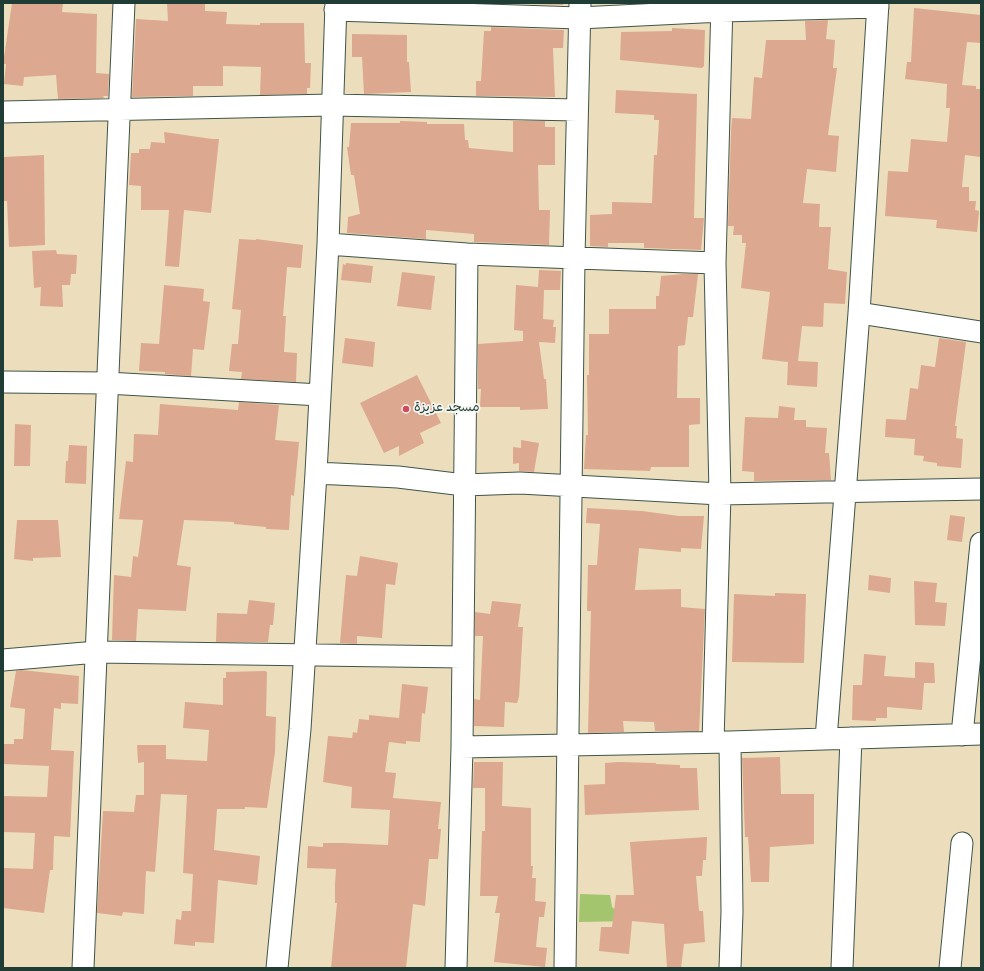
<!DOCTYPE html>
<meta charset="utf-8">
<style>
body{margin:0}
#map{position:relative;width:984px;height:971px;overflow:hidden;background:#ecdebc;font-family:"Gochi Hand",sans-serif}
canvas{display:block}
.frame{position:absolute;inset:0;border:4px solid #1f3d34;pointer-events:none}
</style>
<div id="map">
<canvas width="984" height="971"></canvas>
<div class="frame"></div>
</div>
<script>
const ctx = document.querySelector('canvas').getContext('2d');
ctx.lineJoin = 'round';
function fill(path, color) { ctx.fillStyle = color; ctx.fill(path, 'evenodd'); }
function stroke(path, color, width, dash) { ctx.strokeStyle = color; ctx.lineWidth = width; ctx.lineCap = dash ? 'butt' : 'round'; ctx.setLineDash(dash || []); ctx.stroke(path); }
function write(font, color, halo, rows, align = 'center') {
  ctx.font = font + ' "Gochi Hand","Playpen Sans Arabic",sans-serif'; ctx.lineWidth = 3.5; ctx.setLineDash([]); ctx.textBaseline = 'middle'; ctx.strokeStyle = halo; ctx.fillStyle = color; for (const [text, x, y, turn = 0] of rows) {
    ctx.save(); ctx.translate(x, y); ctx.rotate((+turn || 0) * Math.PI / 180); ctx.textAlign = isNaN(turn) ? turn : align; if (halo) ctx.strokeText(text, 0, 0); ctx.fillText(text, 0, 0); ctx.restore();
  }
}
fill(new Path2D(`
 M580 894 610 895 612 907 629 921 579 922Z`), '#a3c56e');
fill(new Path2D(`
 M12 3H63L62 12 97 14 96 73 109 74 108 96H103L104 98 58 99 56 75 24 77 23 86 4 84 6 64H3Z
 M167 3H205V11L227 12 226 24 260 25V23H304L305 63H311L310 88H307V94L260 95 261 67 223 66V86H193V96L132 97 136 19 168 21Z
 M491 3H564L563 5Z
 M914 8 981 15V43L967 42 962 85 976 86V89H981V157L965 155 962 187H969V201H976L975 210 979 211 977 232 936 228 937 220 885 216 888 171 908 172 911 139 947 142 950 108H946L947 84 905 79 907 62H911Z
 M828 20 826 39 835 40 833 68H837L828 135 839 136 836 172 807 169 803 203 820 204 819 227H831L828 269 847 272 845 304 824 303 823 327 802 326 798 361 818 362 817 387 787 385 788 362 762 359 770 292 741 288 746 243H742V235H733L734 226H728L731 132 732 118 751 119 754 77 762 78 766 40H806L805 21Z
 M491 27 564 30 563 48H553L555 97 476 96V81H481L484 31H491Z
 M672 28 705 30 704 66 702 68 620 60 621 32 672 31Z
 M352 34 407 35V62H409L411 92 364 94 362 57H352Z
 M616 90 697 94 694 218H704L701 250 646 248H644V243H608V247L590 246V215L612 214V202L652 203 654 155H657L659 120H654V115L615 113Z
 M400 121 427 122V124H464L465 140H468L469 148 513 152V121H545V127H555V165H538L539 210H550L549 245 474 242V234L426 230V239L347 233 348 217 360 214 354 175H351L347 147H349L351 123H400Z
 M164 132 212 139H219L211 213 184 210 179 267 165 266 169 210H141V186L129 185 131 153H139V149H150L151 142 165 143Z
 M44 155 45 245 9 247 7 201H4L3 157Z
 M239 239 256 240V239L303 245 301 268 287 267 283 316H286L284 352 297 353 296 382 241 379 242 372 229 371 232 344H238L241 310 232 309Z
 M56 250 57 254 77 255 76 274H71L70 285H62L63 307 40 306 41 287 34 288 32 251Z
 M346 263 373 266 371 283 341 280 343 264 346 265Z
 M539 270 561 271 560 290H544L543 319 554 320 553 327H556L555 343 539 342 544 379H546L548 409 520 410V407H480L481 389H478V344L523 341V331L514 330 516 285 538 287Z
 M402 272 435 276 431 310 397 306Z
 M683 274H698L693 317H688L685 345 678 346 677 398H700V424L689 425V467H651L650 471 584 469 586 435H588L587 375H589V334H609V309H656V296H659L661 276Z
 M164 285 204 289 203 301 210 302 204 350 193 349 191 376 165 374V372L139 371 141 343 159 344Z
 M345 338 375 342 373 367 342 363Z
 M939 338 966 342 955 426H957L956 438 963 439 961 468 937 466V463L923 461 924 456 914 455 915 439 885 437 886 419 906 420 910 388 918 389 921 365 935 367Z
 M417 375 441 423 420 433 424 443 399 456V446L384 453 360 403Z
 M239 402 279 405 275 440 299 442 294 496 291 495 289 530 266 529V527L234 524V522L184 520 177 565 191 567 186 611 138 609 136 641 112 640 114 575 131 577 133 556 138 557 143 520 119 519 126 461 133 462 134 434 158 435 160 404 238 410Z
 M779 406 795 408 794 420H806V427L827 428 825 453H829L831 480 754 481V472L742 471 745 417 778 418Z
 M15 424 31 425 30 466H14Z
 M521 440 539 443 534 472 519 471V463L513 464V447L521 448Z
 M69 445 87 446 86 484 65 483 66 461H68Z
 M587 508 642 511 679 516H704L701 549 681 548V552L639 548 635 590 681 589V607L705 609 699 731H655L654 722 623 721 624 732 588 733 591 611H587L588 565H597L600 524 586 523Z
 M950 515 965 517 962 542 947 540Z
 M17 520H58L61 557 33 558V561L14 559Z
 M360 556 398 563 395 585 386 584 382 638 357 636V644L340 643 346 575 357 576Z
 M869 575 891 578 890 593 868 590Z
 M914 581 937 583 935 602 947 603 945 626 915 625Z
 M775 593 806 594 804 663 732 662 734 594 775 596Z
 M249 600 275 603 273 625H270L268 642H216L217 613 247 614Z
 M492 601 521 604 518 627H523L519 697 517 703 505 702 504 727 474 726V699L480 700 483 636H475V612L490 614Z
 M864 654 886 656 884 676 915 678V662L934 663 935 683H924L922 710 887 707V718H876V721L852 720 853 685H862Z
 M21 670 79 676 78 704 61 703V709L54 708 51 750 74 751 70 837 54 836 53 870H50L44 913 3 908V868L33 869 35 833 3 832V796L47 797 49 766 3 764V744H14V739H23L25 709 10 707 16 671Z
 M265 671 267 672 266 716 276 717 275 752 267 808 245 807V809H217L214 850 260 856 257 885 218 880 214 943 195 942V946L174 944 176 919 181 920 182 911H191L193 874 183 873 187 795 161 794 155 872 146 871 144 914 123 912 122 916 97 913 103 811 134 812 136 795H144V762L138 763 137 745H166V759L207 761 209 730 183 728 185 702 223 705V678H226V672Z
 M402 684 428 687 425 714 422 713 420 742 406 741V744L389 742 385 772 396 773 393 798 441 802 438 829H441L438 859H429L425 906 413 904 406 968H331L337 903H335V884L336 869 307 868 308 846 323 847V843H342L388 845 390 810 351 808 352 787 323 782 328 736 352 738 353 732 357 733 359 719 369 720V715L399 718Z
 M780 757 781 794H814V844L770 847 769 882H751L748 837H745L742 758Z
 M474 762H503L502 806 531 808V866H533L532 878H536L535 901 546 902 544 917H539L536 947 547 948 545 967 494 962 500 913H495L498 896H480L482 831H485V788H473Z
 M618 762 656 763V764L680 765V768H697L699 810 585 815 584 785 605 784V763Z
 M707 837 706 860H703L702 876H696L699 911H703L705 942 684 944 681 968H667L664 924 632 921 629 954 599 951 601 927H612L616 895H634L630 842Z`), '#dca88f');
const street = new Path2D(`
 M335 10 579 18 722 11 878 7
 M3 112 332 105 577 110
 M328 244 467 254 715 263 720 494 713 742
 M715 263 722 3
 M859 313 981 332
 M3 382 107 383 320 395
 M316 473 398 477 464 485 520 483 720 494 981 489
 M3 660 97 652 463 657
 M962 735 981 543
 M826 739 859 313 878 3
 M462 747 730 742 981 734
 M83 968C98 646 108 325 124 3
 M277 968 300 729 316 473 328 244 336 3
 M456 968 462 747 467 254
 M565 968 574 258 580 3
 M730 968 732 912 730 742
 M842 968 851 738
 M950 968 962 843`);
stroke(street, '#3e5548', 23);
stroke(street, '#fff', 21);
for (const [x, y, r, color] of [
 [406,409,4,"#d1495b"]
]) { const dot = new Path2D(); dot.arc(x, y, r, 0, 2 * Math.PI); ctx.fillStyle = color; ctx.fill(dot); stroke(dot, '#f6f6f2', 1.5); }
write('13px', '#1f3d34', '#f6f6f2', [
 ["مسجد عزيزة",414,409]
], 'left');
</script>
